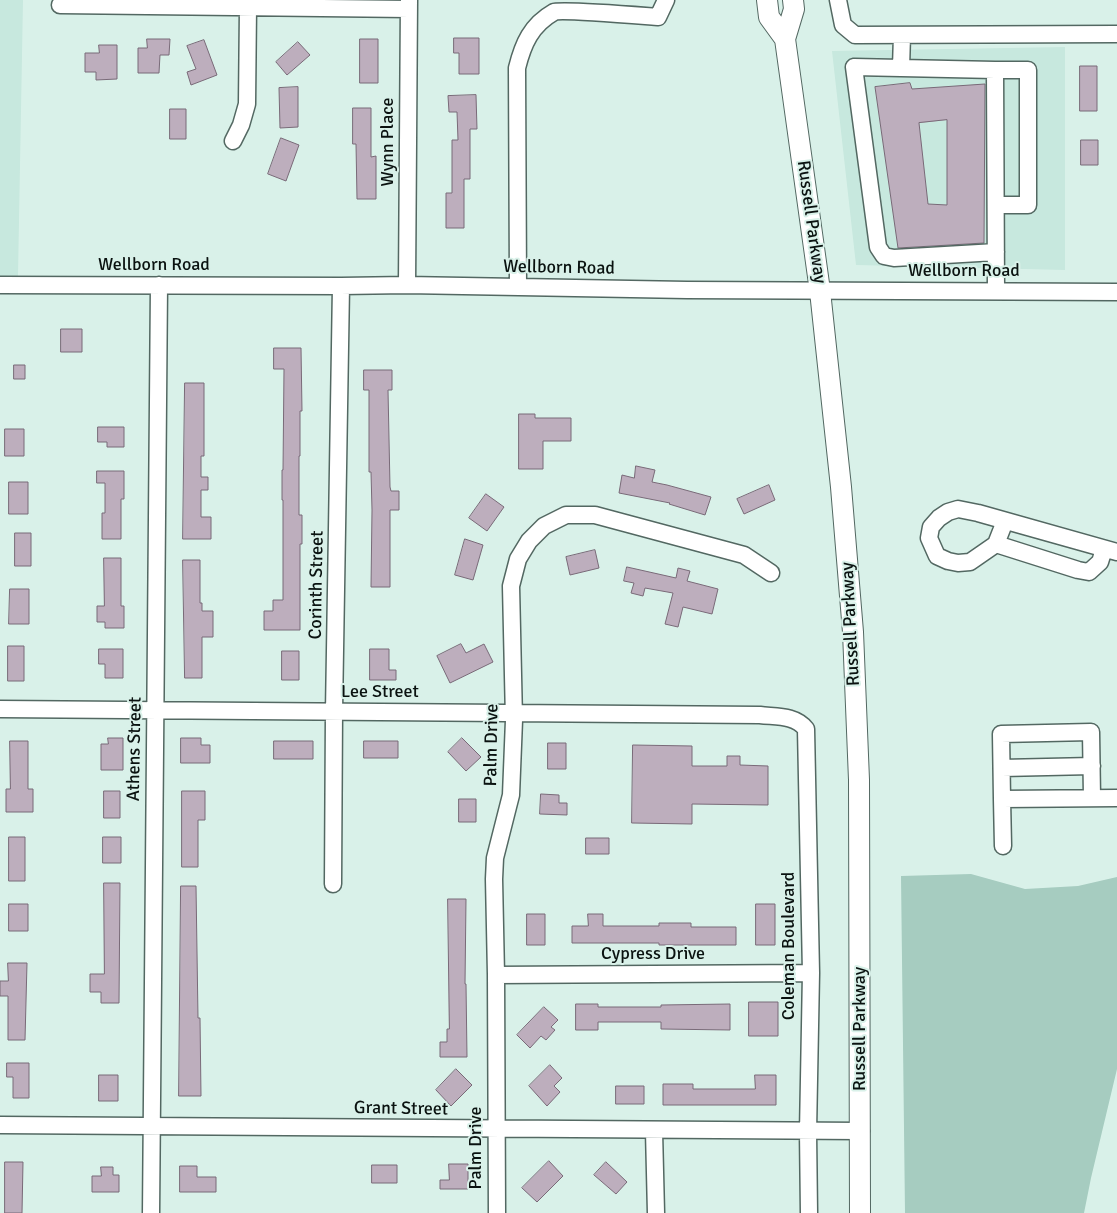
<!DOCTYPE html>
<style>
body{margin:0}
canvas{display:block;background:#d9f1e9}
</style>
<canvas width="1117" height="1213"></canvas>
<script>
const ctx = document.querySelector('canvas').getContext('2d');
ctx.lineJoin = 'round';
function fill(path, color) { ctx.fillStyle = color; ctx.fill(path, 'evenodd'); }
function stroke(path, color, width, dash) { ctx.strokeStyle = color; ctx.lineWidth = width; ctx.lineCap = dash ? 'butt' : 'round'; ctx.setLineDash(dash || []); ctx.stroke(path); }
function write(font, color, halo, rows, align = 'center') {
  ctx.font = font + ' Signika,sans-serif'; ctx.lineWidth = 4; ctx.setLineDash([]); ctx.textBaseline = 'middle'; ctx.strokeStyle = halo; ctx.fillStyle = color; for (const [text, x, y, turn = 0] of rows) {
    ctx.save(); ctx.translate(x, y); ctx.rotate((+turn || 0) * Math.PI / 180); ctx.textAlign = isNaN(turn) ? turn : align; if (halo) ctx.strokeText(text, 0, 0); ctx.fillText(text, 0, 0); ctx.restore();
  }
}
fill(new Path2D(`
 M0 0H23L18 276H0Z
 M1065 47V270L856 265 832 51Z`), '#c7e8de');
fill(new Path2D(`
 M971 874 1025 889 1078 886 1117 877V1069L1091 1178 1084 1213H905L901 876Z`), '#a6ccc0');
const building = new Path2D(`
 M454 38H479V74H459V53H454Z
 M147 39H170L169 55H160L159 73H138V48H147Z
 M360 39H378V83H360Z
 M204 40 217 75 191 85 187 72 196 69 187 46Z
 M298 42 310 55 287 75 276 62Z
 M99 45H117V79L96 80V72H85V53H99Z
 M1080 66H1097V111H1080Z
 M910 83 912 89 985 84 984 243 898 248 875 87ZM947 120V205L928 204 919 123Z
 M298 87V127L280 128 279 88Z
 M476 95 477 129H470V179H464V228H446V193H452V140H458L457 112H449L448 96Z
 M353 108H371V157L376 156V199H357L356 144H353Z
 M170 109H186V139H170Z
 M281 138 299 145 286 181 268 174Z
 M1081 140H1098V165H1081Z
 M61 329H82V352H61Z
 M274 348H301L302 411H300V456H299V515H302V544H300V630H264V611H273V600H283V500H282V470H283L284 369H274Z
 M14 365H25V379H14Z
 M364 370H392V390H388L390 487 391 491H399V510H390V587H371L372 510 371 472H369V390H364Z
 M185 383H204V456H201V477H208V490H201V517H211V539H183Z
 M519 414H535V418H571V441H543V469H519Z
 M98 427H124V447H107V442H98Z
 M5 429H24V456H5Z
 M636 466 655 470 652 482 667 485 711 497 705 515 669 504 670 503 619 493 622 475 634 478Z
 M97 471H124V499H121V539H102V513H105V483H97Z
 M9 482H28V514H9Z
 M769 485 775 500 744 514 737 499Z
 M486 494 504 507 487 531 469 518Z
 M15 533H31V566H15Z
 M465 539 483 545 473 580 455 575Z
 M595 550 599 568 570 575 566 557Z
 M104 558H121V606H124V628H105V622H97V606H104Z
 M183 560H200V603H202V611H213V637H202V678H185Z
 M627 567 676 578 678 568 690 571 687 581 718 589 712 614 683 607 678 627 665 624 673 593 645 588 643 596 631 593 634 583 624 581Z
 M10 589H29V624H9Z
 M461 644 466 653 484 644 493 662 450 683 437 656Z
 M8 646H24V681H8Z
 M99 649H123V678H105V664H99Z
 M370 649H389V670H396V680H370Z
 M282 651H299V680H282Z
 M108 738H123V770H101V744H108Z
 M181 738H201V745H210V763H181Z
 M462 738 481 757 466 771 448 752Z
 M10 741H28V789H33V812H6V789H10Z
 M274 741H313V759H274Z
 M364 741H398V758H364Z
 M548 743H566V769H548Z
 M633 745 692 746V766H727V756H740V765L768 766V805L692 804V824L632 823Z
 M104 791H120V818H104Z
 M182 791H205V820H198V867H182Z
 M541 794 559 795V803H567V815L540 814Z
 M459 799H476V822H459Z
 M9 837H25V881H9Z
 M103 837H121V863H103Z
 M586 838H609V854H586Z
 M104 883H120L119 1003H101V992H90V974H104Z
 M181 886H196L198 1018H200L201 1096H179Z
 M448 899H466L465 984H466L467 1057H440V1042H447V1029H449Z
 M9 904H28V931H9Z
 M756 904H775V945H756Z
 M527 914H545V945H527Z
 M588 914H603V926H659V923H691V927H736V945H659V943H572V926H588Z
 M8 963H27L25 1040H8V996H0V981H8Z
 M749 1002H778V1036H749Z
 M576 1004H598V1007H661V1005L730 1004V1030L661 1029V1022H598V1030H576Z
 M544 1007 558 1020 551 1027 555 1030 546 1040 541 1036 530 1048 517 1035Z
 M7 1063H29V1098H13V1077H7Z
 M550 1065 562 1078 554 1086 560 1092 547 1106 529 1086Z
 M456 1069 472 1085 451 1106 436 1090Z
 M99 1075H118V1101H99Z
 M755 1075H776V1105H663V1084H693V1089H755Z
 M616 1086H644V1104H616Z
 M549 1161 563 1176 537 1202 522 1188Z
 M5 1162H23L22 1213H5Z
 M606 1162 627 1182 616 1194 594 1175Z
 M449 1164H468V1189H440V1180H449Z
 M372 1165H397V1183H372Z
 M180 1166H197V1177H216V1192H180Z
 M101 1167H113V1175H119V1192H92V1176H101Z`);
fill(building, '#bdaebd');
stroke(building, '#796a78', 1);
const minor = new Path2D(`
 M838 0 843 25 855 35 1117 34
 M60 5 409 9
 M901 68 902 35
 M995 70H1028V205H996
 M233 141 241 125 247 104 248 7
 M996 252 894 258 884 256 878 247 854 67 995 70 996 291
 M0 285 341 286 407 285 687 290 1117 292
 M407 285 409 0
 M518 287 517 68C523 44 531 25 554 12 561 9 644 16 658 17L666 0
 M1005 521 996 544 970 562 958 563 948 561 937 556 929 538 931 527 939 518 948 512 958 509 978 513 1117 552
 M996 544 1078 570 1089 572 1100 562 1104 549
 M0 709 760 715C777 717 795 715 806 729L811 973 808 1132 809 1213
 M1002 768 1092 766
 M1092 797 1091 732 1001 734 1002 799 1117 798
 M1002 799 1003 846
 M333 884 334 711 341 286
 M496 975 811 973
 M0 1125 861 1131
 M654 1131 656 1213
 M151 1213 159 285
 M497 1213 496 975 494 879 495 858 511 795 514 720 511 586 518 559 529 541 544 526 566 515H595L744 555 771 573`);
const major = new Path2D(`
 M767 0 769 17 785 39
 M793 0 794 9 785 39 820 291 841 487 853 632 859 780 860 1213`);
stroke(minor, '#536862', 19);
stroke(major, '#536862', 22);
stroke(minor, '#fff', 16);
stroke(major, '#fff', 20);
write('18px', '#0a1210', '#d9f1e9', [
 ["Wynn Place",388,142,-90],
 ["Russell Parkway",811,222,82],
 ["Wellborn Road",154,265],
 ["Wellborn Road",559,268,1],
 ["Wellborn Road",964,271],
 ["Corinth Street",317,585,-89],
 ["Russell Parkway",851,624,-93],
 ["Lee Street",380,692],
 ["Palm Drive",492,745,-89],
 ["Athens Street",135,749,-89],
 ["Coleman Boulevard",789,946,-90],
 ["Cypress Drive",653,954],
 ["Russell Parkway",860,1029,-90],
 ["Grant Street",401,1109,1],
 ["Palm Drive",476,1148,-90]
]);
</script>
